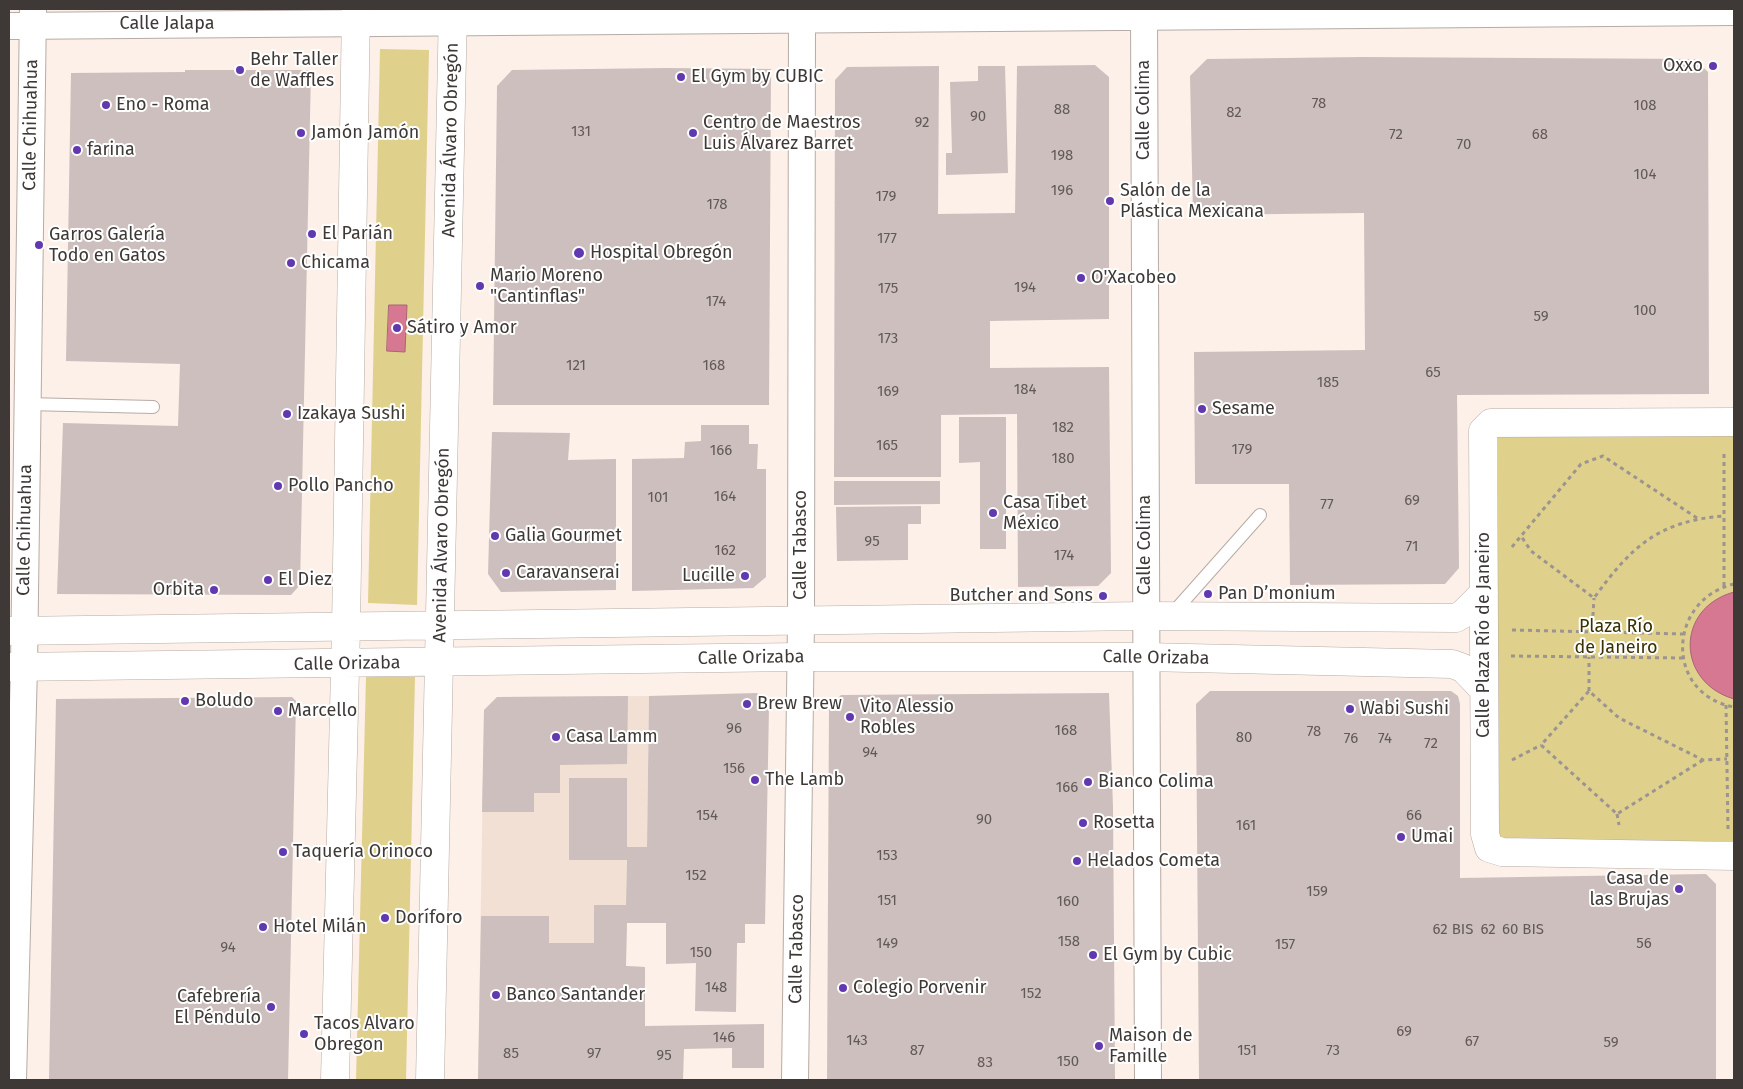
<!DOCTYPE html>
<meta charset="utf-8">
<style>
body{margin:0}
#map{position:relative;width:1743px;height:1089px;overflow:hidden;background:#fcf0e9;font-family:"Fira Sans",sans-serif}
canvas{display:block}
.frame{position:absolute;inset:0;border:10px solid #3e3936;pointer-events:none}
</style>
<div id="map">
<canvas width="1743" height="1089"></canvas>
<div class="frame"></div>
</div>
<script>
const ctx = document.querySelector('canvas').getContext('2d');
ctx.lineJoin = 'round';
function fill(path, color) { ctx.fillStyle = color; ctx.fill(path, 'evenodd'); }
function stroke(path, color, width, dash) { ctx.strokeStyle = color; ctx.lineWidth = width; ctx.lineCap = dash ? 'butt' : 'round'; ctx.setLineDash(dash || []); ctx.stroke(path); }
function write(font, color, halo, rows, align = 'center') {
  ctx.font = font + ' "Fira Sans",sans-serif'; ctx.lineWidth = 4; ctx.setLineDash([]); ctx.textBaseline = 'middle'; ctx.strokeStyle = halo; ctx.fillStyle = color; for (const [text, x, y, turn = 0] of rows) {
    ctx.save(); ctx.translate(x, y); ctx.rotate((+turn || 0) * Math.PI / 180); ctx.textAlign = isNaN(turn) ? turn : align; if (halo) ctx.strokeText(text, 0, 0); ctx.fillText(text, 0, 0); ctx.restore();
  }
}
fill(new Path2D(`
 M649 696 647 847H627L626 966 645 967V1027L544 1028 542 1080H478L484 710 497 697Z`), '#f2e0d5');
fill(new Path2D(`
 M380 49 429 50 417 605 368 603Z
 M1498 434H1734V841L1498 842Z
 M366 676 415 677 406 1080H356Z`), '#dfd08c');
const water = new Path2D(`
 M389 305H407L405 352 387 351Z
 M1734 592V699C1676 682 1675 608 1734 592Z`);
fill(water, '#d67891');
stroke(water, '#a86576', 1);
fill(new Path2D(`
 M1362 57 1695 59 1708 72 1709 394 1457 395 1459 568 1445 584 1290 585 1289 484H1195L1194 352 1365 350 1364 213 1193 215 1190 76 1207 59Z
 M1095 65 1109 77V319L990 321V368L1109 367 1111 573 1098 586 1018 587 1017 414 941 415V477H834L835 80 847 67 939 66 938 214 1015 213 1017 66Z
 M978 66H1005L1008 173 946 175V153H952L950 82 978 81Z
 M666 68 771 69 769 405H493L497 86 512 70Z
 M185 70H311L300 585 291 595 57 594 63 423 178 426 180 364 66 361 71 73 185 72Z
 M959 417H1006V549H980V462L959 463Z
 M701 425H749V444H758L757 469H766V577L753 588 632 591V459L684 458 685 442 701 441Z
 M492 432 570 433 568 460 616 459V590L501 592 488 574Z
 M834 481H940V504L834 505Z
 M921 506V524H908V560L837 561 836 507Z
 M1210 691H1451L1458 696 1460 704V878L1706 874 1716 884V1080H1199L1196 704Z
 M757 693 769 706 765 924H745V943H737L736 1012 695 1011 696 963 666 964V923H627L626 966 645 967V1026L764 1024V1068H732V1048L684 1049 683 1080H478L481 916H549V943H594V905H626L627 860H569V778H627V847H647L649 696Z
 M1109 693 1113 807 1115 1080H827L829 707 841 695Z
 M628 696 627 764 560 765V793H534V812H482L484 710 497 697Z
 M292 697 296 701 288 1080H49L56 699Z`), '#ccbfbd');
const lane = new Path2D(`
 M26 404 153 407
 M1172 614 1260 515`);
const street = new Path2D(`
 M1144 9 1148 1080
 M9 26 1734 12
 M13 1080 24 667 33 9
 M795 1080 801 620 802 9`);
const secondary = new Path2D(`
 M1734 422 1491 423 1483 431 1485 834 1489 848 1502 852 1734 856
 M9 631 1145 616 1456 618 1463 614 1484 593
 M9 667 800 657H1145L1452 664 1463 668 1484 690
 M335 1080 346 628 356 9
 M430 1080 453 9`);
stroke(lane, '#b7aba5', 14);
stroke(street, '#b7aba5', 28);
stroke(secondary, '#b7aba5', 29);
stroke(new Path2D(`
 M1697 518 1603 456 1581 464 1521 536 1531 551 1594 598C1631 547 1658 521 1724 516
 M1512 547 1521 536
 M1734 584C1667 600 1664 694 1734 707
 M1724 586V450
 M1512 630 1683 634
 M1592 632 1594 598
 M1511 656 1683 658
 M1589 691V657
 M1726 705 1728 830
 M1512 760 1541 745
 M1703 760 1617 814 1541 745 1589 691 1619 718 1703 760 1727 759
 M1617 814 1619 825`), '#9c948f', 3, [4, 4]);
stroke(lane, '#fff', 12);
stroke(street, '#fff', 26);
stroke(secondary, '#fff', 28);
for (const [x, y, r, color] of [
 [1713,66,5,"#6138b0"],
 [240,70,5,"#6138b0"],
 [681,77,5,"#6138b0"],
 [106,105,5,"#6138b0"],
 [301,133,5,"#6138b0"],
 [693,133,5,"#6138b0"],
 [77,150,5,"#6138b0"],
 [1110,201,5,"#6138b0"],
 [312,234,5,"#6138b0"],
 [39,245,5,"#6138b0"],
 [579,253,6,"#6138b0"],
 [291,263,5,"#6138b0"],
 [1081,278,5,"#6138b0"],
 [480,286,5,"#6138b0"],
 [397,328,5,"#6138b0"],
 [1202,409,5,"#6138b0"],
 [287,414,5,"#6138b0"],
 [278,486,5,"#6138b0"],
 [993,513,5,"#6138b0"],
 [495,536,5,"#6138b0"],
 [506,573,5,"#6138b0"],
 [745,576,5,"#6138b0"],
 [268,580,5,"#6138b0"],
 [214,590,5,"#6138b0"],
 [1208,594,5,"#6138b0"],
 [1103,596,5,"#6138b0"],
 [185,701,5,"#6138b0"],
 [747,704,5,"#6138b0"],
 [1350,709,5,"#6138b0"],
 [278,711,5,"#6138b0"],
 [850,717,5,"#6138b0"],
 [556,737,5,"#6138b0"],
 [755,780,5,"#6138b0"],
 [1088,782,5,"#6138b0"],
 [1083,823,5,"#6138b0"],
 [1401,837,5,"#6138b0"],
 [283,852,5,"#6138b0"],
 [1077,861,5,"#6138b0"],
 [1679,889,5,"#6138b0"],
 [385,918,5,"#6138b0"],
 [263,927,5,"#6138b0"],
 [1093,955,5,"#6138b0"],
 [843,988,5,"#6138b0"],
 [496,995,5,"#6138b0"],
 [271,1007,5,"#6138b0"],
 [304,1034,5,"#6138b0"],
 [1099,1046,5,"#6138b0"]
]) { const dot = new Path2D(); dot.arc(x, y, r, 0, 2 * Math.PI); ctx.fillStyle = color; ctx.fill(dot); stroke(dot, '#fff', 2); }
write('15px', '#625a58', null, [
 ["78",1319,104],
 ["108",1645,106],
 ["88",1062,110],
 ["82",1234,113],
 ["90",978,117],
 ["92",922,123],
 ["131",581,132],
 ["72",1396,135],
 ["68",1540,135],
 ["70",1464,145],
 ["198",1062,156],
 ["104",1645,175],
 ["196",1062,191],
 ["179",886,197],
 ["178",717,205],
 ["177",887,239],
 ["194",1025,288],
 ["175",888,289],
 ["174",716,302],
 ["100",1645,311],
 ["59",1541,317],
 ["173",888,339],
 ["121",576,366],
 ["168",714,366],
 ["65",1433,373],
 ["185",1328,383],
 ["184",1025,390],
 ["169",888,392],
 ["182",1063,428],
 ["165",887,446],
 ["179",1242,450],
 ["166",721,451],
 ["180",1063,459],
 ["164",725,497],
 ["101",658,498],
 ["69",1412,501],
 ["77",1327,505],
 ["95",872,542],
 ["71",1412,547],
 ["162",725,551],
 ["174",1064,556],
 ["96",734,729],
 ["168",1066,731],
 ["78",1314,732],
 ["80",1244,738],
 ["76",1351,739],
 ["74",1385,739],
 ["72",1431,744],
 ["94",870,753],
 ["156",734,769],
 ["166",1067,788],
 ["154",707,816],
 ["66",1414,816],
 ["90",984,820],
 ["161",1246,826],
 ["153",887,856],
 ["152",696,876],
 ["159",1317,892],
 ["151",887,901],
 ["160",1068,902],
 ["62 BIS",1453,930],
 ["62",1488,930],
 ["60 BIS",1523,930],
 ["158",1069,942],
 ["149",887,944],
 ["56",1644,944],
 ["157",1285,945],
 ["94",228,948],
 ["150",701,953],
 ["148",716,988],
 ["152",1031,994],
 ["69",1404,1032],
 ["146",724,1038],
 ["143",857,1041],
 ["67",1472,1042],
 ["59",1611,1043],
 ["87",917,1051],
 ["151",1247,1051],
 ["73",1333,1051],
 ["85",511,1054],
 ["97",594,1054],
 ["95",664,1056],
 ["150",1068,1062],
 ["83",985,1063]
]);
write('18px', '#3e3936', '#fff', [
 ["Calle Jalapa",167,24],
 ["Calle Colima",1144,110,-90],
 ["Calle Chihuahua",31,125,-89],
 ["Avenida Álvaro Obregón",451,140,-89],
 ["Calle Chihuahua",25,530,-89],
 ["Avenida Álvaro Obregón",442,545,-89],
 ["Calle Tabasco",801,545,-90],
 ["Calle Colima",1145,545,-90],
 ["Calle Plaza Río de Janeiro",1484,635,-90],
 ["Calle Orizaba",751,658,-1],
 ["Calle Orizaba",1156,658,1],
 ["Calle Orizaba",347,664,-1],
 ["Calle Tabasco",797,949,-89]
]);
write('18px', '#3e3936', '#fff', [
 ["Behr Taller",250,60],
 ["de Waffles",250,81],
 ["Oxxo",1703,66,"right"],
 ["El Gym by CUBIC",691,77],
 ["Eno - Roma",116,105],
 ["Centro de Maestros",703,123],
 ["Luis Álvarez Barret",703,144],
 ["Jamón Jamón",311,133],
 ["farina",87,150],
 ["Salón de la",1120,191],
 ["Plástica Mexicana",1120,212],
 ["El Parián",322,234],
 ["Garros Galería",49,235],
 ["Todo en Gatos",49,256],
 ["Hospital Obregón",590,253],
 ["Chicama",301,263],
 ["Mario Moreno",490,276],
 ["\"Cantinflas\"",490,297],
 ["O'Xacobeo",1091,278],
 ["Sátiro y Amor",407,328],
 ["Sesame",1212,409],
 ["Izakaya Sushi",297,414],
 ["Pollo Pancho",288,486],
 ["Casa Tibet",1003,503],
 ["México",1003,524],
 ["Galia Gourmet",505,536],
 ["Caravanserai",516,573],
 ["Lucille",735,576,"right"],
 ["El Diez",278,580],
 ["Orbita",204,590,"right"],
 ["Pan D’monium",1218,594],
 ["Butcher and Sons",1093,596,"right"],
 ["Boludo",195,701],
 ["Brew Brew",757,704],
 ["Vito Alessio",860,707],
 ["Robles",860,728],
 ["Wabi Sushi",1360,709],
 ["Marcello",288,711],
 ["Casa Lamm",566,737],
 ["The Lamb",765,780],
 ["Bianco Colima",1098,782],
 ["Rosetta",1093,823],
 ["Umai",1411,837],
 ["Taquería Orinoco",293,852],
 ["Helados Cometa",1087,861],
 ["Casa de",1669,879,"right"],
 ["las Brujas",1669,900,"right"],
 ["Doríforo",395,918],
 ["Hotel Milán",273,927],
 ["El Gym by Cubic",1103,955],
 ["Colegio Porvenir",853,988],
 ["Banco Santander",506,995],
 ["Cafebrería",261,997,"right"],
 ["El Péndulo",261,1018,"right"],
 ["Tacos Alvaro",314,1024],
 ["Obregon",314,1045],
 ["Maison de",1109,1036],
 ["Famille",1109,1057]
], 'left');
write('18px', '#393004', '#fff', [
 ["Plaza Río",1616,627],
 ["de Janeiro",1616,648]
]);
</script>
